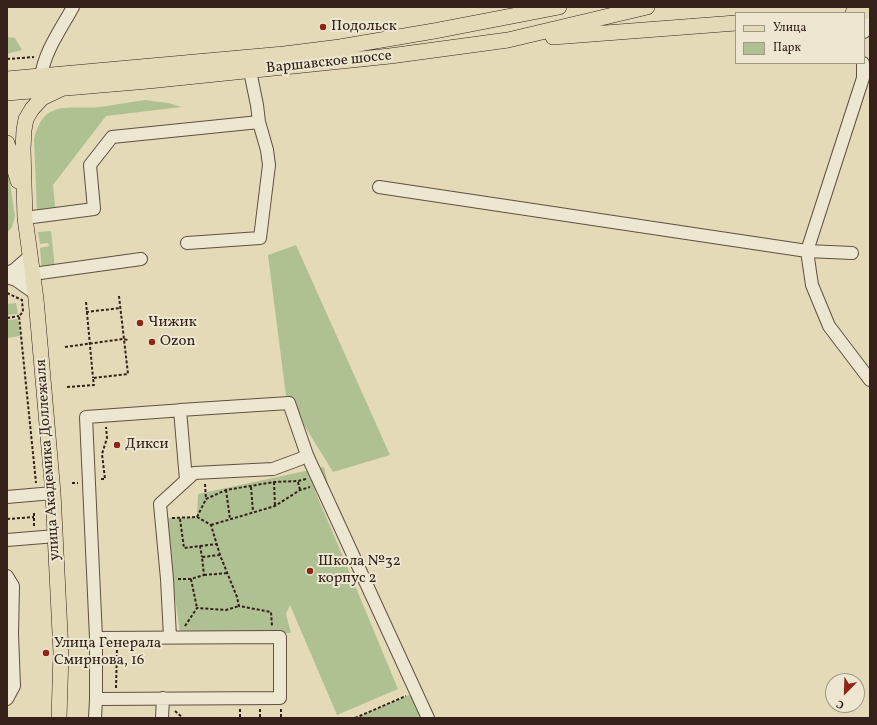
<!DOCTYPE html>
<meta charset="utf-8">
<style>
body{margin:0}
#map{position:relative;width:877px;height:725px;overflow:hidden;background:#e4dab8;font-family:Vollkorn,serif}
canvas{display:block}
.frame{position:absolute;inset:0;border:8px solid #352119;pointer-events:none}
.legend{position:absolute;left:735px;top:12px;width:130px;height:52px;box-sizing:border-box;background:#ede7d1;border:1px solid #a39887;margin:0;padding:5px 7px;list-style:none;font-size:12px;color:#352119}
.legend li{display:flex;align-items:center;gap:8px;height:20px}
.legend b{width:20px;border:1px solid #a39887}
.north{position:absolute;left:825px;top:673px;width:40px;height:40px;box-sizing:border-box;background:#ede7d1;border:1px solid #a39887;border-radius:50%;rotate:203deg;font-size:11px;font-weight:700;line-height:16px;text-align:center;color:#352119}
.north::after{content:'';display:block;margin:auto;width:14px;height:18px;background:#8f2418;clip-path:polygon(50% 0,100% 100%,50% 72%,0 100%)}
</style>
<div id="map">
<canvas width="877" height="725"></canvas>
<div class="frame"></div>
<ul class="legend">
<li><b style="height:5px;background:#e4dab8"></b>Улица</li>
<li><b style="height:11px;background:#afc193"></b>Парк</li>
</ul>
<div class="north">С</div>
</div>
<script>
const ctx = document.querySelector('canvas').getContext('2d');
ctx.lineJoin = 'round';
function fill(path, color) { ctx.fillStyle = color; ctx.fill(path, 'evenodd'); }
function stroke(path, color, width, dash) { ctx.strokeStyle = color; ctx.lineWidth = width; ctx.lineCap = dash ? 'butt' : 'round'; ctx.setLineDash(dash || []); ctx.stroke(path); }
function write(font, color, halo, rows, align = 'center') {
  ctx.font = font + ' Vollkorn,serif'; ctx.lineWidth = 4; ctx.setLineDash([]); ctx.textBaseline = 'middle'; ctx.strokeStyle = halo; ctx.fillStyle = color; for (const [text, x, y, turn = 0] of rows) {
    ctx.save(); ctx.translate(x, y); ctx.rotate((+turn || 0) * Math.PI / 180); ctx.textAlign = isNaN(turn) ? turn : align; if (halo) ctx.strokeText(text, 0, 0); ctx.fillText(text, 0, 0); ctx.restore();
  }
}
fill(new Path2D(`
 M7 37 15 38 22 50 7 54Z
 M145 100 168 103 182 107 106 116 53 185 56 215 37 214 34 139C44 98 68 110 100 107 115 105 130 102 145 100Z
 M7 164 15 216 12 227 7 233Z
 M51 231 55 269 42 271 40 248 49 246 48 243 40 244 38 232Z
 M296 245 390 455 333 472 286 396 268 255Z
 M16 303 18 314 7 315V304Z
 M18 319 20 336 7 338V320Z
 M324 467 328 484 315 491 344 559 398 689 337 715 290 605 286 614 291 633H180L164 518 197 517 198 494Z
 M416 692 428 718H355Z`), '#afc193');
const minor = new Path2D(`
 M864 32V12
 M863 63V78L807 251 812 285 829 326 870 380
 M41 77C44 52 61 29 73 7
 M379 187 807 251 852 253
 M25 218 94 209 90 165 112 137 259 122 257 105 250 71
 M187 243 260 238 269 165 267 150 259 122
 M7 273 14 270 30 256
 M7 275 33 274 141 259
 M7 277 16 280 36 294
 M180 410 186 480
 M184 410H180L289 403 307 455 428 718
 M7 497 53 493
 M7 540 56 536
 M7 576 13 586 12 634H7
 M170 637 167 579 160 504 194 473 273 469 300 459 307 455
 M96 638 86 417 184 410
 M7 699 14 686 12 634
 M95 718 96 699V638L280 637V698L96 699
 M162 718 163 698`);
const major = new Path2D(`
 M853 13 870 11
 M553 37 736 23
 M7 79 284 54 340 47 434 31 559 7
 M7 93 148 81 390 56 508 40 647 7
 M7 143 18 181
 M59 718 61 653 53 493 36 299 25 218 23 149 24 130 26 119 32 109 42 98 63 88`);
stroke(minor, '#614f41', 14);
stroke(major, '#352119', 16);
stroke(new Path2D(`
 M7 59 34 57
 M7 293 22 300 23 312 19 316 36 483
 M86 302 93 378
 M86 312 121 308
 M7 318 19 316
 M65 347 123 339 128 340
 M67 387 94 385 93 378 128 374 119 296
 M101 479H105L102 454 107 438 106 427
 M274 482 275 506
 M298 482 300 490
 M72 483H78
 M205 484 206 499
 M251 487 253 512
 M226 490 230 519
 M34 513V527
 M197 517 206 499 226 490 274 482 298 481 306 479
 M172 518 197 517 211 525 220 555 237 597 239 606 271 612 272 626
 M7 519 34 517
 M180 519 184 548 200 546 202 557
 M211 525 275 506 300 490 310 487
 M200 546 217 544
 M204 575 228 573
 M178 579H191L204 575 202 557 220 555
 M191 579 197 608
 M185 626 197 608 226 610 239 606
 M116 688 117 648
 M240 709V718
 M260 709V718
 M281 709V718
 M175 711 183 718
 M355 718 406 696`), '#352119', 2, [3, 2]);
stroke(minor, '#ede7d1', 12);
stroke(major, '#e4dab8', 15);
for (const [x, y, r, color] of [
 [323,27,4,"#8f2418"],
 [140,323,4,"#8f2418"],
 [152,342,4,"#8f2418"],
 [117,445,4,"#8f2418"],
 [310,571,4,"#8f2418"],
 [46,653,4,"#8f2418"]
]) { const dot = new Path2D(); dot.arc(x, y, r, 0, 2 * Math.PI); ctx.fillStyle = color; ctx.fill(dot); stroke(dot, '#ede7d1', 1.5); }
write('15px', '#352119', '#ede7d1', [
 ["Подольск",331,27],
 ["Чижик",148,323],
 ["Ozon",160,342],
 ["Дикси",125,445],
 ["Школа №32",318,562],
 ["корпус 2",318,579],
 ["Улица Генерала",54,644],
 ["Смирнова, 16",54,661]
], 'left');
write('15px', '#352119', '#ede7d1', [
 ["Варшавское шоссе",329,63,-6],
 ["улица Академика Доллежаля",49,460,-94]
]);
</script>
